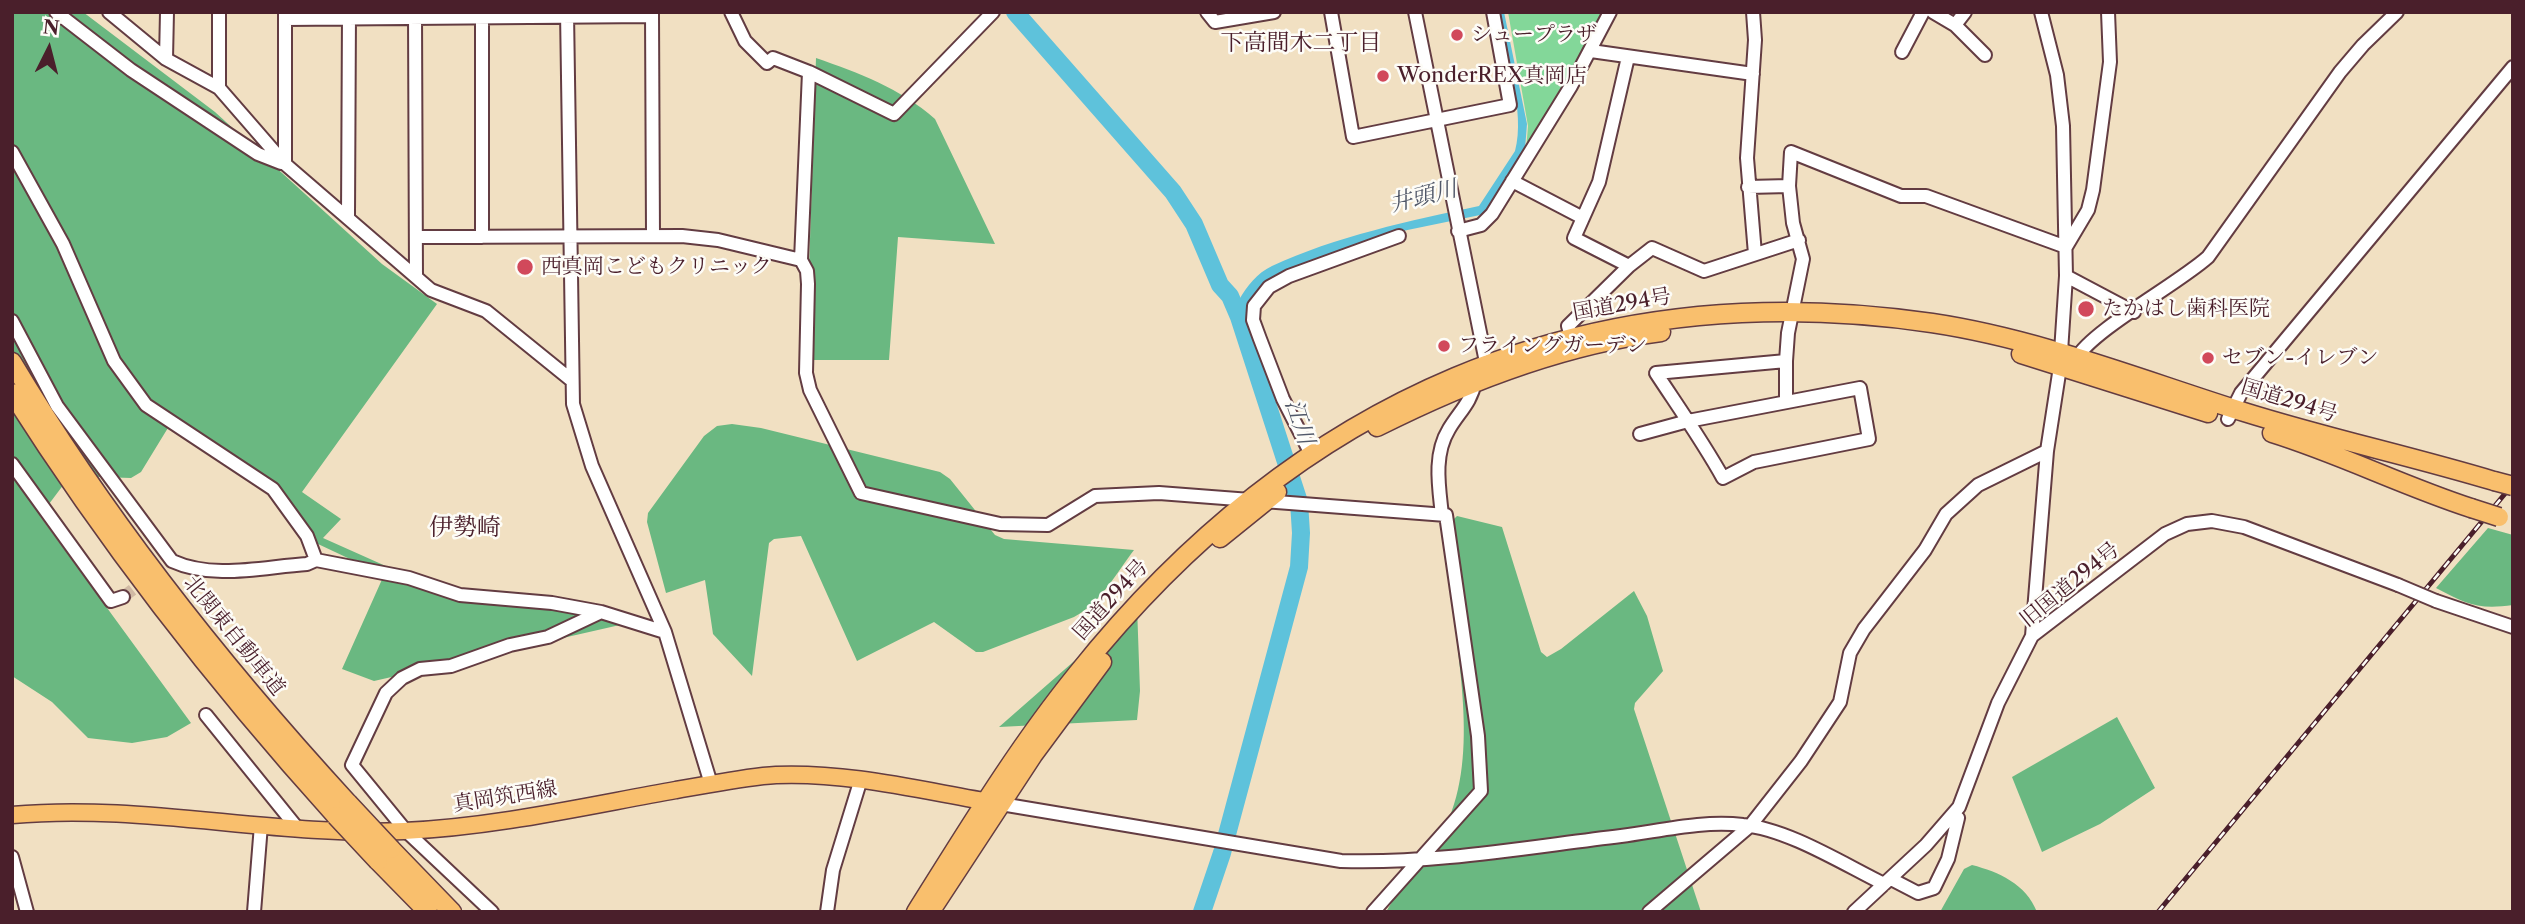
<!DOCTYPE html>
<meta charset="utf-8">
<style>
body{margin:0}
#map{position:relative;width:2525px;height:924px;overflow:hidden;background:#f1e0c2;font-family:"Libre Caslon Text",serif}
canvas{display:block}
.frame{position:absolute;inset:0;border:14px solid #4a1f2b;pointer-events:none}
.north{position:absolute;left:14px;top:14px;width:70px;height:70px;-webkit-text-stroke:5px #fdfcf7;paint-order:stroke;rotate:6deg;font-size:19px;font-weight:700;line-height:28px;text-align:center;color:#4a1f2b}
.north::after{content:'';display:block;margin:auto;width:24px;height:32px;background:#4a1f2b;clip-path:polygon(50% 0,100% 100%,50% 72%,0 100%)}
</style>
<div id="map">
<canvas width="2525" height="924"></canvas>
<div class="frame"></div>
<div class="north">N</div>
</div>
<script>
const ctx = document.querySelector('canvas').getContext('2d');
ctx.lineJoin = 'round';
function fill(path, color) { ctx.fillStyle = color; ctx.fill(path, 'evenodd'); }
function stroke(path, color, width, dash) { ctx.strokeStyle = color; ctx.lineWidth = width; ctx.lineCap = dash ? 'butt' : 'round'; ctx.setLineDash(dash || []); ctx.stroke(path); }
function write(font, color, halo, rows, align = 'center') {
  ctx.font = font + ' "Libre Caslon Text","Noto Serif JP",serif'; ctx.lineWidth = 5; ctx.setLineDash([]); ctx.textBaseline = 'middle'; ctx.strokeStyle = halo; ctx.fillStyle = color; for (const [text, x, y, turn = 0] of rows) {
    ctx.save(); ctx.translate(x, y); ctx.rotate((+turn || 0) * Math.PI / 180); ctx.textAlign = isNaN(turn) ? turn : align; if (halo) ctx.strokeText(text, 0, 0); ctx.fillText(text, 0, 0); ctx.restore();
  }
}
fill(new Path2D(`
 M1508 12H1605L1572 88 1526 151 1528 126Z`), '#83d799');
fill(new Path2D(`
 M12 12H83L215 112 382 264 437 304 302 492 341 519 323 538 426 584 515 604 633 622 374 681 342 669 384 575 318 544 291 504 174 418 141 472 131 478 70 476 40 516 191 723 167 737 132 743 88 738 52 702 12 676Z
 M816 58C859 73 900 88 935 119L995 244 898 237 889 360H806Z
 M732 424 761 428 940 472 950 479 995 535 1004 539 1134 550C1117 572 1100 604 1074 617L983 652H976L934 622 857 661 801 536 774 539 769 543 752 676 713 634 705 580 666 593 647 522 648 513 704 436 717 426Z
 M1457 516 1502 527 1541 652 1547 657 1561 649 1634 591 1647 616 1663 671 1635 703 1634 709 1701 912H1386C1404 879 1435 854 1449 819 1480 743 1454 647 1449 568 1448 553 1451 536 1453 520Z
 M2488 528 2513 535V605C2478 610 2466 604 2436 588Z
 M1137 606 1140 691 1137 720 999 727Z
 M2117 717 2155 788 2100 824 2042 852 2012 777Z
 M1972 865C1999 872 2026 884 2037 912H1940L1964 869Z`), '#6ab881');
fill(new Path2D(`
 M1498 12H1504L1527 124 1525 149 1485 214 1393 233 1265 281 1250 299 1246 321 1239 300C1247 286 1257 273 1272 266 1334 237 1412 220 1479 206L1515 151C1526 112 1505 52 1498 12Z`), '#5ec2db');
stroke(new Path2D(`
 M1015 12 1173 192 1194 224 1220 285 1230 296 1239 317 1299 502 1301 533 1299 567 1222 853 1202 912`), '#5ec2db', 18);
stroke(new Path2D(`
 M123 597 148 578`), '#d0b9a4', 12, [12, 6]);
const minor = new Path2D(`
 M56 12 131 70 258 154 281 163
 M109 12 166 59 219 88 285 164 431 290 486 311 570 379
 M219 12V88
 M415 12 416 277
 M482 12V237
 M567 12 573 404 592 466 665 632 711 784
 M652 12 653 236
 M731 12 745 41 767 63 773 58 809 72 894 114 993 12
 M1207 12 1215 22 1274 12
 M1331 12 1353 137 1510 105 1493 12
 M1415 12 1488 372
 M1753 12 1755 40 1747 158 1755 254
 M1933 12 1955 25 1965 12
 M285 19 652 16
 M1955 25 1985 55
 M1591 51 1753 74
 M1902 52 1923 12
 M1628 57 1599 182 1574 238 1629 266
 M166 59 167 12
 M809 72 801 260 807 271 808 284 806 373 810 390 861 493 1000 524 1048 525 1095 496 1159 493 1446 515 1478 736 1481 791 1373 912
 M12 152 63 244 114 361 146 405 273 489 307 536 316 560
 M285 164V13
 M1512 181 1583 218
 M1748 187 1789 186
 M348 216 349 13
 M1458 231 1481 225 1492 214 1571 86 1610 12
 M416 237 682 236 718 240 801 260
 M2066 276 2134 312
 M12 321 57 406 172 561C214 580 262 567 307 564L316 560 409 578 460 595 552 603 601 612 665 632
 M1571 336 1568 326 1629 266 1652 248 1704 271 1799 240
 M2076 359C2092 330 2178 284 2208 257L2340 72 2363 45 2397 12
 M1786 361 1788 333 1803 259 1793 223 1789 186 1791 152 1901 196H1926L2066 247 2088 210 2093 190 2110 62 2108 12
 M2228 419 2241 393 2513 67
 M1640 434 1688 421 1860 388 1869 439 1754 462 1723 478C1703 442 1679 408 1656 373L1786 361V402
 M1311 454 1283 399 1260 339 1253 320 1254 306 1269 287 1289 276 1399 236
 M12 464 111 601 123 597
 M1442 515C1439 487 1433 455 1449 429 1459 412 1471 403 1475 382
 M2436 601 2513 627
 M2032 636 2047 451 2060 367 2066 276 2063 126 2057 75 2041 12
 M206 715 298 829
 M1001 804 1341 861C1435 864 1528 847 1621 836 1660 831 1703 820 1743 825 1788 829 1843 864 1884 884
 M12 857 27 912
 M1891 879 1918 893 1934 888 1948 859 1958 818 1953 814
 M254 912 261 825
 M492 912 406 831 352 765 386 693 402 678 420 669 451 666 510 645 548 637 601 612
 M827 912 833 870 861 779
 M1649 912 1750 826 1801 761 1840 702 1850 653 1864 629 1925 550 1946 514 1978 485 2047 451
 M1854 912 1926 845 1959 807 1998 703 2032 636 2165 534 2187 524 2212 521 2244 527 2398 585`);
const major = new Path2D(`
 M12 815C143 803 273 837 404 831 495 827 586 806 676 790 709 785 742 777 776 775 850 772 923 791 996 803`);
const highway = new Path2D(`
 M2021 354 2208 413
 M12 362C107 521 223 667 348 803
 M12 393C108 544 216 683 336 816
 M1377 427C1466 382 1561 345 1661 332
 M2272 433C2340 454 2403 486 2471 508
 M1220 538 1277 492
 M391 849 452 912
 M378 861 428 912
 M916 912C967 831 1017 748 1077 674 1295 401 1583 272 1932 323 2039 339 2142 380 2244 412 2327 438 2411 456 2494 481
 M930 912 1033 755 1102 662`);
stroke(minor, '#633c42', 16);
stroke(major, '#633c42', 19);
stroke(highway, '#633c42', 21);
stroke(minor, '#fff', 12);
stroke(major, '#f9bf6d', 16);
stroke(highway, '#f9bf6d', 18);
const rail = new Path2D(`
 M2158 912 2513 484`);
stroke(rail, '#4a1f2b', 5);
stroke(rail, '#fdfcf7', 2.5, [8]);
const minorBridge = new Path2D(`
 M2398 585 2436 601`);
const highwayBridge = new Path2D(`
 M2494 481 2513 486
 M2471 508 2499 517
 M348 803 391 849
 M336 816 378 861`);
stroke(minorBridge, '#633c42', 16, []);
stroke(highwayBridge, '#633c42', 21, []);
stroke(minorBridge, '#fff', 12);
stroke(highwayBridge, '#f9bf6d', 18);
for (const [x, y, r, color] of [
 [1457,35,7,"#d1495b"],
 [1383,76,7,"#d1495b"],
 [525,267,9,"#d1495b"],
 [2086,309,9,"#d1495b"],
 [1444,346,7,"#d1495b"],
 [2208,358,7,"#d1495b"]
]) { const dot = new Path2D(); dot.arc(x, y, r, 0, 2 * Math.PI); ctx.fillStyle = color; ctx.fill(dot); stroke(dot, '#fdfcf7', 2.5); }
write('21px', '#4a1f2b', '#fdfcf7', [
 ["シュープラザ",1471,35],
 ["WonderREX真岡店",1397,76],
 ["西真岡こどもクリニック",541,267],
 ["たかはし歯科医院",2102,309],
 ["フライングガーデン",1458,346],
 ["セブン-イレブン",2222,358]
], 'left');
write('21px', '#4a1f2b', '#fdfcf7', [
 ["国道294号",1622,305,-10],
 ["国道294号",2289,401,17],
 ["旧国道294号",2070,585,-39],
 ["国道294号",1111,600,-48],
 ["北関東自動車道",234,636,51],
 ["真岡筑西線",505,797,-9]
]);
write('23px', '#4a1f2b', '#fdfcf7', [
 ["下高間木二丁目",1301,43]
]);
write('italic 23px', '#515869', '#fdfcf7', [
 ["井頭川",1423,197,-14],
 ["江川",1299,422,72]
]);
write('24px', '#4a1f2b', '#fdfcf7', [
 ["伊勢崎",465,528]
]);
</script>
